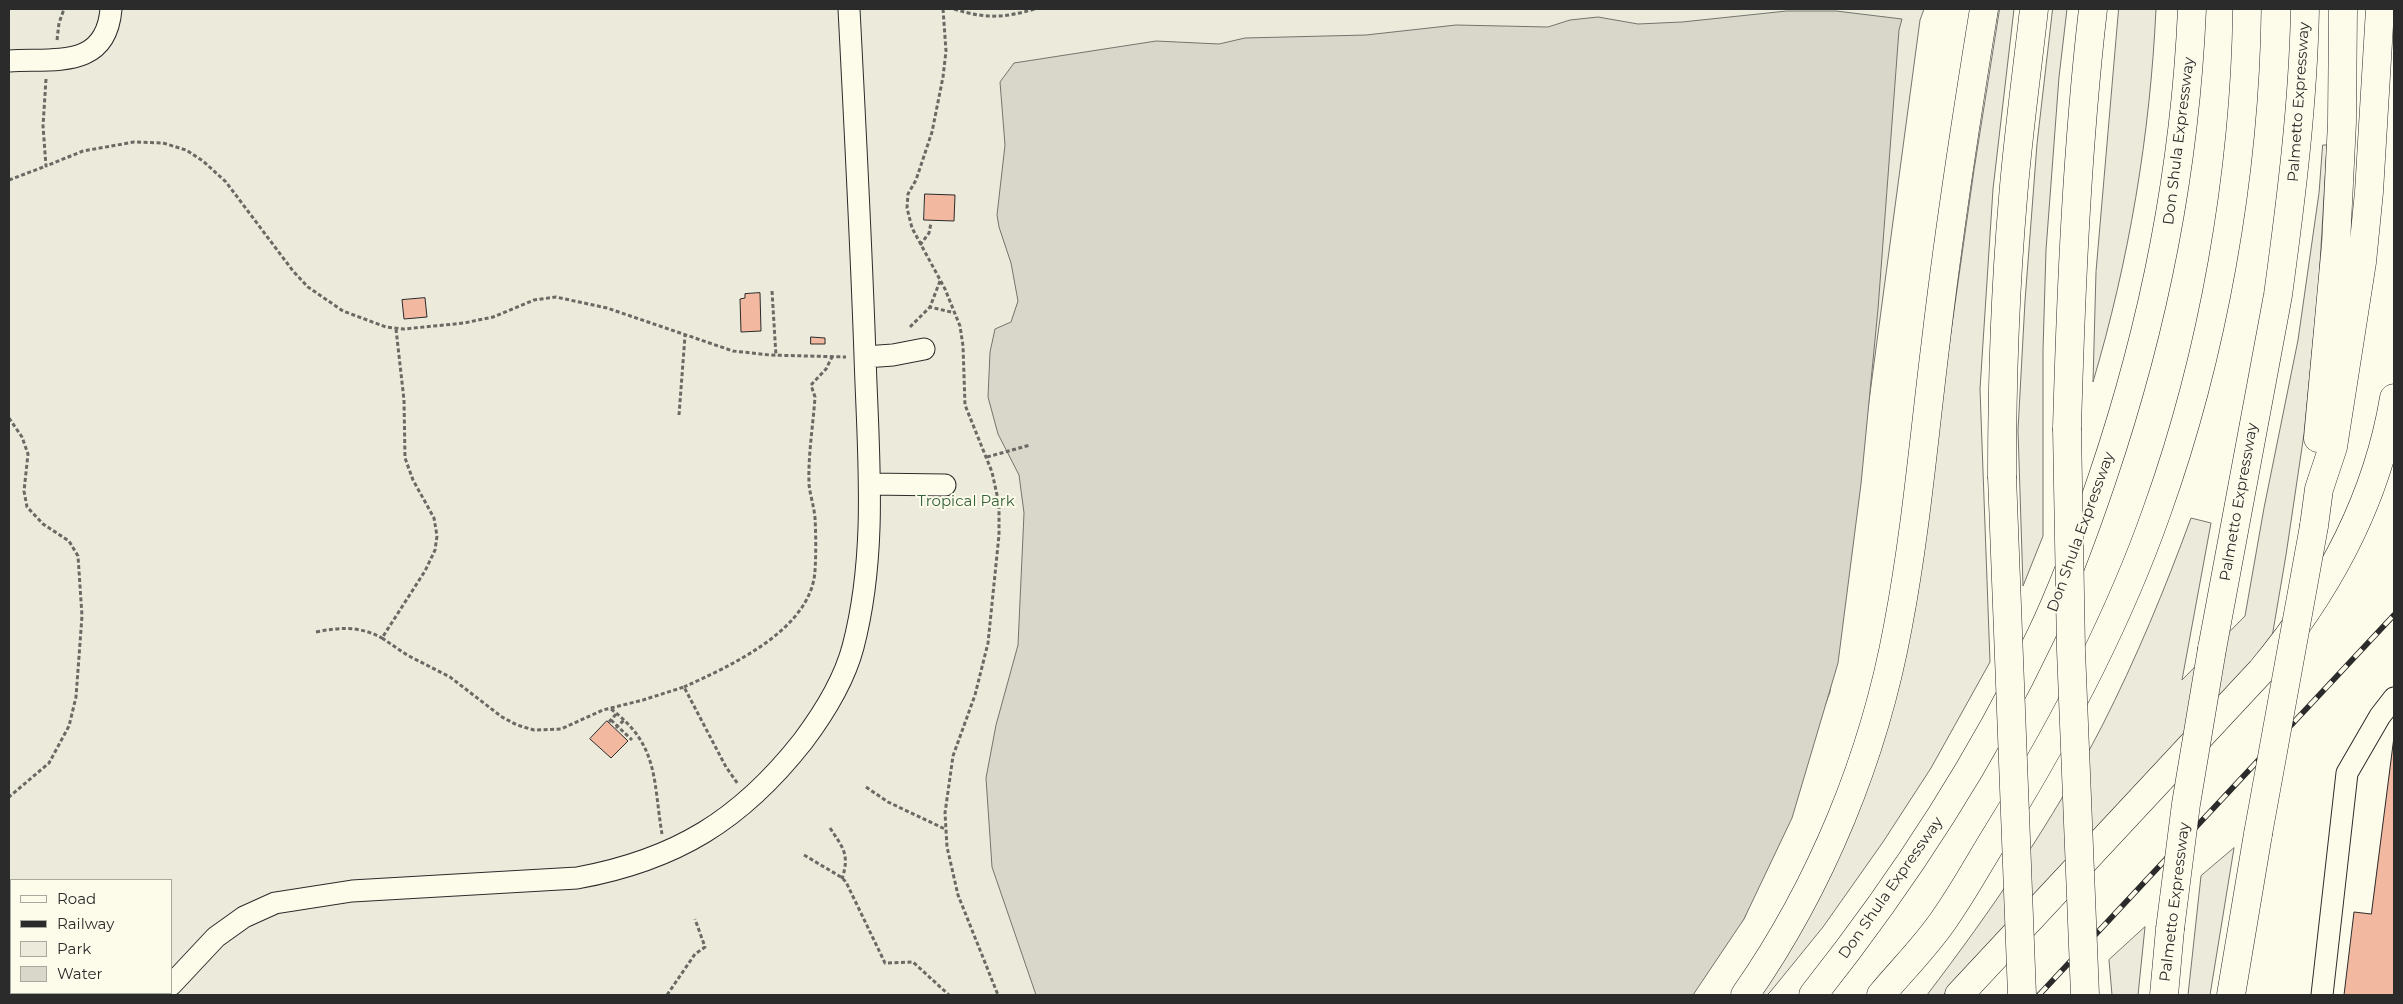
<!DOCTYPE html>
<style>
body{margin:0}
#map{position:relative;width:2403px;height:1004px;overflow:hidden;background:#fdfbea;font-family:Montserrat,sans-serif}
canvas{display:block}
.frame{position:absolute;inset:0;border:10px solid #2b2b2b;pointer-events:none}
.legend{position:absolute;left:10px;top:879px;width:162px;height:115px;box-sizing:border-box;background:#fdfbea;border:1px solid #a9a89e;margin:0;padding:6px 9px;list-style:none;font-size:15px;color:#2b2b2b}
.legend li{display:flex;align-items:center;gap:10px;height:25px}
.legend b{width:25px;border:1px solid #a9a89e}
</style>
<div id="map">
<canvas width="2403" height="1004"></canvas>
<div class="frame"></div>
<ul class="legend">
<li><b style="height:6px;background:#fdfbea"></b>Road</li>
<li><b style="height:6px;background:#2b2b2b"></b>Railway</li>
<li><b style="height:14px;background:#ecebdb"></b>Park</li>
<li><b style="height:14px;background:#d8d7c9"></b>Water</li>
</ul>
</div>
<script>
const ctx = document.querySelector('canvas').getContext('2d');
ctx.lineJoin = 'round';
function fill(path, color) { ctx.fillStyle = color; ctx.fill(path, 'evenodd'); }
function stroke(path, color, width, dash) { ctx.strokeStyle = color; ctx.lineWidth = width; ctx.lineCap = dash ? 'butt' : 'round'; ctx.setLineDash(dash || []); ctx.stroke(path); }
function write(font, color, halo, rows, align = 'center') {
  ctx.font = font + ' Montserrat,sans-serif'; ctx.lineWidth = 4; ctx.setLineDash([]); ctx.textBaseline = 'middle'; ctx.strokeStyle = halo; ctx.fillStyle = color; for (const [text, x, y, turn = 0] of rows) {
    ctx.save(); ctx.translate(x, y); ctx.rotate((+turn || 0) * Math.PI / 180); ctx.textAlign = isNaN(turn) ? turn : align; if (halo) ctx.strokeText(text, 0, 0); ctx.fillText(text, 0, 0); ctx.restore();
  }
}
const green = new Path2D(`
 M9 9H1924L1920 20 1830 692 1744 919 1681 995H9ZM11 880H171V993H11Z
 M2000 9H2014L1993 189 1980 389 1990 662 1931 768 1883 842 1823 927 1771 991 1767 995H1757L1912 606 1974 170Z
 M2053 9H2067L2059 77 2046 250 2043 350V536L2023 586 2018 430 2025 301 2037 144Z
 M2119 9H2156C2150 136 2129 260 2093 382L2096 272Z
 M2323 145H2327L2319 281 2304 434 2286 555 2271 643 1943 995H1927C1991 911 2053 821 2102 726 2136 659 2165 589 2191 518L2211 523 2182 680 2245 616 2264 508 2298 340 2319 193Z
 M2234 848 2210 995H2188L2201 876Z
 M2145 927 2138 995H2112L2109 960Z`);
fill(green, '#ecebdb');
stroke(green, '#74746e', 1);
const water = new Path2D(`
 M1787 11H1836L1902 19 1899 30 1878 309 1861 484 1838 663 1792 818 1744 919 1693 995H1036L992 867 986 778 996 725 1018 645 1024 513 1019 475 998 434 988 397 990 352 995 329 1011 322 1018 301 1011 263 999 227 997 215 1005 145 1000 82 1014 63 1156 41 1219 44 1245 38 1366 35 1456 25 1548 27 1570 20 1598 17 1638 24 1682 22Z`);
fill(water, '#d8d7c9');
stroke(water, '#74746e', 1);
const building = new Path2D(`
 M925 194 955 195 954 221 924 220Z
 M760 293 761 331 741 332 740 299 745 298V294Z
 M425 298 427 317 404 319 402 300Z
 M811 337 825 338V344H811Z
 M607 721 628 741 611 758 590 739Z
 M2394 737V995H2344L2354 912 2371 914Z`);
fill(building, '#f2b8a0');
stroke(building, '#2b2b2b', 1);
const minor = new Path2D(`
 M9 61C54 58 106 70 111 9
 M865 357 893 355 924 349
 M870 484 945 485
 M171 985 216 937 244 917 275 903 352 891 577 878C676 860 741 820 803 741 824 713 844 681 853 647 878 552 868 453 865 356 861 240 855 125 849 9
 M2322 995 2347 773 2380 716 2394 698`);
const highway = new Path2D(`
 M2067 428C2071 288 2077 148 2093 9
 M2318 438 2336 244 2342 122 2343 9
 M2002 476C2002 383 2005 290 2013 198 2018 135 2027 72 2034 9
 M2314 526 2319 489 2333 447 2362 262 2369 192 2380 9
 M2212 649 2278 295C2291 200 2303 105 2305 9
 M1745 995C1821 886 1874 757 1898 626 1916 532 1924 436 1936 340 1949 229 1966 119 1984 9
 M1813 995C1901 884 1980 764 2041 635 2065 585 2084 532 2102 479 2154 326 2185 170 2192 9
 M1881 995C1901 971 1925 947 1943 921 1963 893 1979 863 1997 834 2060 732 2117 625 2157 511 2213 355 2245 174 2247 9
 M1959 995 2261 671C2327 592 2377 500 2394 398
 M2164 995 2170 929
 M2231 995 2258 834`);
stroke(minor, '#2b2b2b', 23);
stroke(highway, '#2b2b2b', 29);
stroke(new Path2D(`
 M943 9 946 51 943 77 932 132 916 180 908 194 907 208 912 228 945 289 960 326 963 346 965 405 992 472 999 504V535L988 643 975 695 953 756 945 813 947 847 958 895 998 995
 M954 9C986 19 1003 18 1035 9
 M57 40 59 23 64 9
 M46 79 43 126 46 166 83 151 134 142 163 143 186 150 203 161 226 182 293 271 308 287 343 311 386 327 404 329 464 323 493 317 534 300 556 297 607 308 733 351 770 355 846 357
 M9 180 46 166
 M920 245 929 233 931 223
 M940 281 930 307 955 313
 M772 291 776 356
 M910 327 930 307
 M396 329 404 400 405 458 413 480 434 518 437 536 435 550 425 571 382 638 407 655 450 677 502 717 517 725 534 730 561 729 603 710 643 700 684 687 726 767 738 784
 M679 415 685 336
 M9 418 22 437 28 454 24 491 27 507 43 524 69 541 78 556 82 616 76 697 69 726 49 763 9 797
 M987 457 1030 445
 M316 632C340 627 360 626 382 638
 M684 687C730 666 811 630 815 571 816 554 816 535 815 518 814 506 810 495 809 484 808 455 813 426 815 397L811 385 826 369 832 357
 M611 709C659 745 653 780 662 834
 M611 720 632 740
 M609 722 617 713
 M616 728 625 719
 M866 787 888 802 945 829
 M830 828C843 848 850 854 842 879
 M804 855 841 877 846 882 885 963 913 962 949 995
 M667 995 695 954 705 947 695 919`), '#6a6964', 3, [4, 2.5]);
stroke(minor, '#fdfbea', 21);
stroke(highway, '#fdfbea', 28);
const rail = new Path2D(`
 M2039 995 2394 615`);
stroke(rail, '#2b2b2b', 5.5);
stroke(rail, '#fdfbea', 4, [11]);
const highwayBridge = new Path2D(`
 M2067 428 2071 650 2085 995
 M2002 476 2022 995
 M2258 834 2314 526
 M2170 929 2186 804 2212 649`);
stroke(highwayBridge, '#2b2b2b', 29, []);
stroke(highwayBridge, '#fdfbea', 28);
write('15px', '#2b2b2b', '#fdfbea', [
 ["Palmetto Expressway",2299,102,-86],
 ["Don Shula Expressway",2179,141,-83],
 ["Palmetto Expressway",2239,502,-80],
 ["Don Shula Expressway",2081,532,-70],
 ["Don Shula Expressway",1891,888,-55],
 ["Palmetto Expressway",2175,902,-83]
]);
write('15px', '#34623c', '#fdfbea', [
 ["Tropical Park",966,502]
]);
</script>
